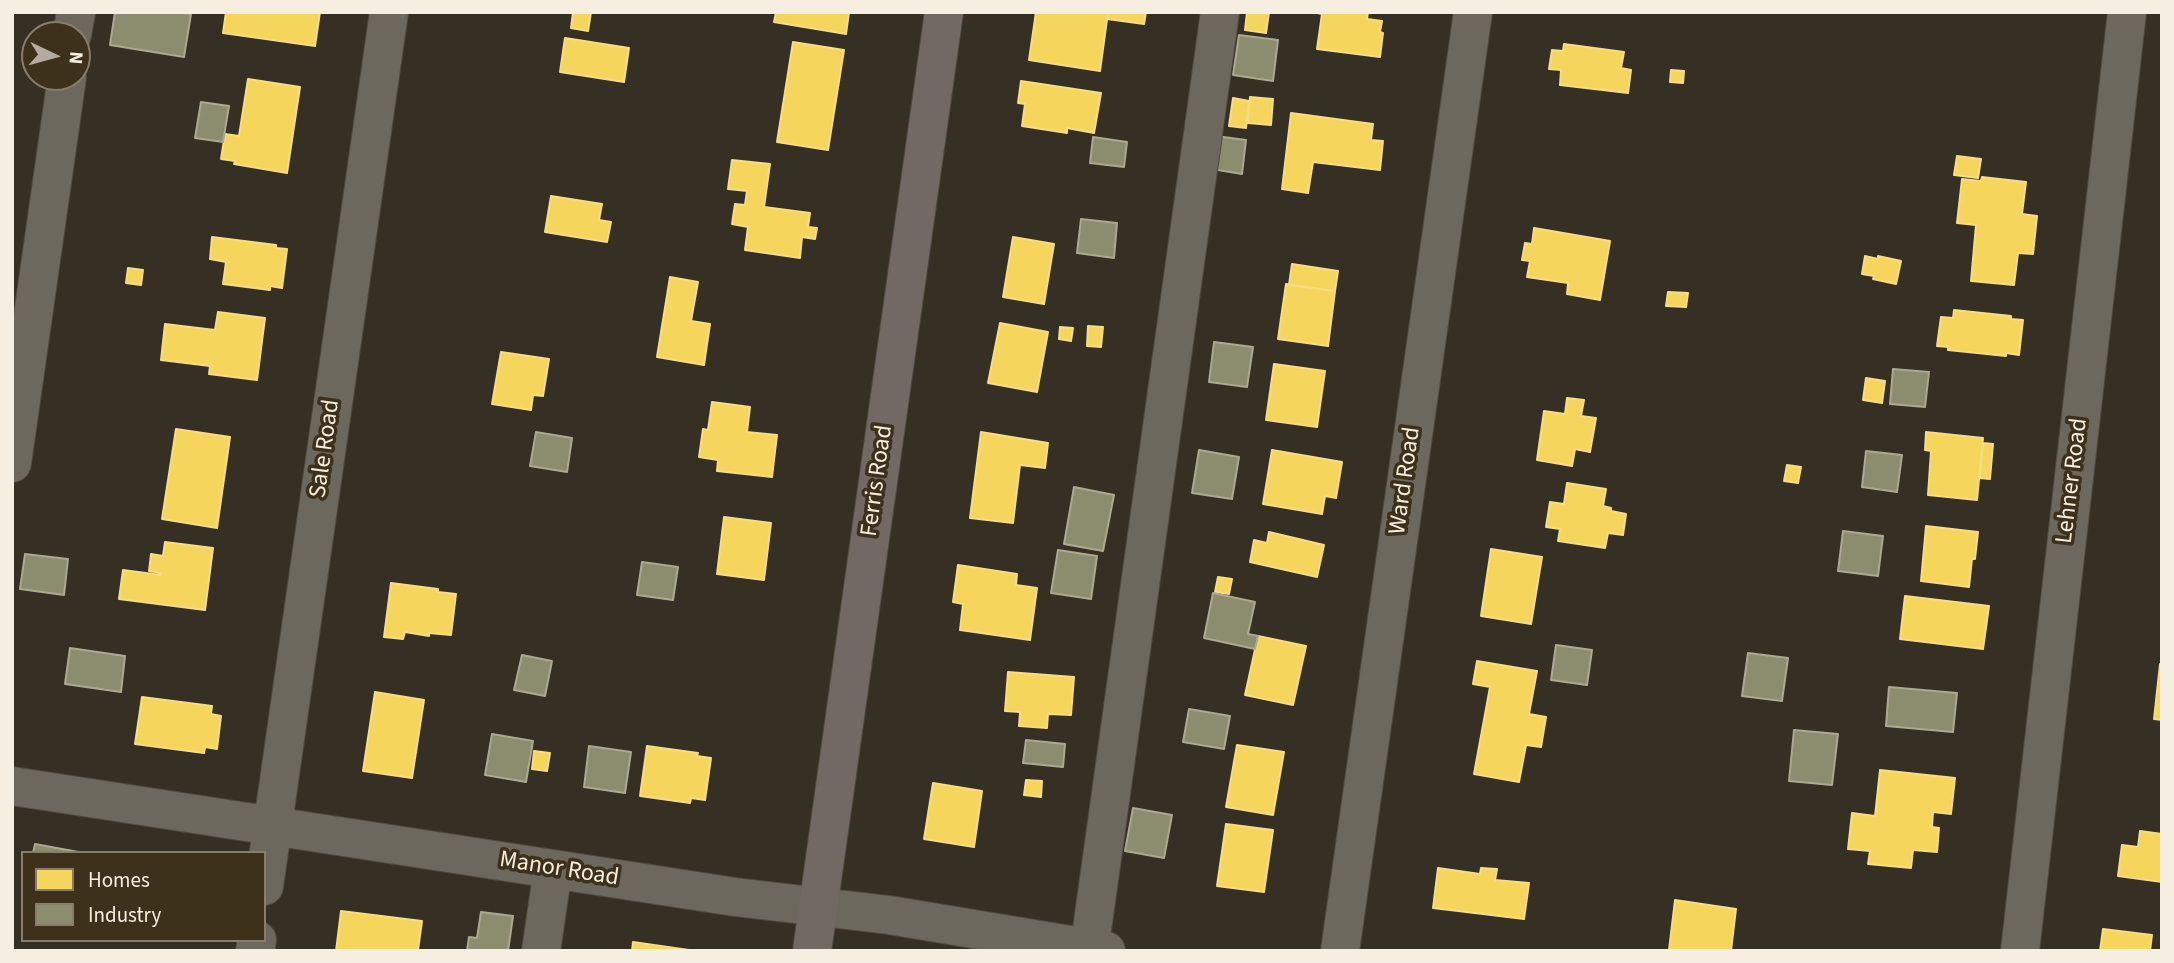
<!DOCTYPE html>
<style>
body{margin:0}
#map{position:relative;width:2174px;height:963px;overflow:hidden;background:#362f23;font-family:"Source Sans 3",sans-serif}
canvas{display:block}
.frame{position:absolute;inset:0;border:14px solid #f6eee0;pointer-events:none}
.legend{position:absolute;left:21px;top:851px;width:245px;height:91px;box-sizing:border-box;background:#3e311b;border:2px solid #887d6a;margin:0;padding:9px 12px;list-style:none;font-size:21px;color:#f6eee0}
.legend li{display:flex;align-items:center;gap:14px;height:35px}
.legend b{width:35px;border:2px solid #887d6a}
.north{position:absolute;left:21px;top:21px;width:70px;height:70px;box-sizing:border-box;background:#3e311b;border:2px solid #887d6a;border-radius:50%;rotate:95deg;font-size:19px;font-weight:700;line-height:28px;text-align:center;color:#f6eee0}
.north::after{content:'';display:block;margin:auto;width:24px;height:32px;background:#b3ab9e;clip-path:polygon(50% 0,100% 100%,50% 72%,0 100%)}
</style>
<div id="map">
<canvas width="2174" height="963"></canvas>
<div class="frame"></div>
<ul class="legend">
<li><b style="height:19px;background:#f6d55c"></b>Homes</li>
<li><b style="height:19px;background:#8c8c6e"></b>Industry</li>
</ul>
<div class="north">N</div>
</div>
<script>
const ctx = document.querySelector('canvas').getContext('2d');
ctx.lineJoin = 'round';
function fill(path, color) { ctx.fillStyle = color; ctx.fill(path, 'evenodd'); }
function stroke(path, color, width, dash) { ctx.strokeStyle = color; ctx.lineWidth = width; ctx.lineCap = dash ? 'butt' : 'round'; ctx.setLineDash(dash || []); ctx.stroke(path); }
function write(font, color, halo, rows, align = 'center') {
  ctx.font = font + ' "Source Sans 3",sans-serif'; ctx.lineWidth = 7; ctx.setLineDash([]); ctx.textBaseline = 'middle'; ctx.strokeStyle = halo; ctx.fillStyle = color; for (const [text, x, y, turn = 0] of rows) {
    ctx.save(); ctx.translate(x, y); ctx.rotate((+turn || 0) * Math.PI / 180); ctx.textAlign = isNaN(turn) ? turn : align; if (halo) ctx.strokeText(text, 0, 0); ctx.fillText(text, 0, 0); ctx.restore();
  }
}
const homes = new Path2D(`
 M226 12H320L315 46 223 33Z
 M573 12H591L588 31 571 28Z
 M776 12H849L846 34 774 22Z
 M1036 12H1108L1100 71 1029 60Z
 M1108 12H1146L1144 24 1107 19Z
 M1247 12H1269L1266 33 1245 30Z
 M1368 12 1367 19 1382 21 1380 32 1383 33 1380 57 1317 49 1322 14 1313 12Z
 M565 38 629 48 624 82 560 72Z
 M793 42 844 50 828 150 777 142Z
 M1564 44 1624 52 1621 68 1631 70 1628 93 1560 85 1561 70 1549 69 1552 50 1563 51Z
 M1671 70 1684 71 1683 83 1670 82Z
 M248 79 300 87 287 173 234 164 235 161 221 159 225 134 239 136Z
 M1021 81 1101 93 1094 133 1067 128V133L1022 126 1025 104 1018 103Z
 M1250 97 1273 99 1271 125 1248 123Z
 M1233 98 1249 101 1246 128 1229 126Z
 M1291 113 1373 124 1371 140 1383 141 1380 170 1313 162 1308 193 1282 189Z
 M1957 156 1981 159 1978 178 1954 175Z
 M732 160 770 164 764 207 810 213 808 227 817 228 815 239 802 237 800 258 745 250 748 227 732 224 735 204 745 205 747 191 728 189Z
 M1982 177 2026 182 2022 214 2037 216 2033 254 2018 253 2014 285 1971 281 1976 225 1957 223 1962 179 1981 181Z
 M551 196 602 204 599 220 611 222 607 242 545 232Z
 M1534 228 1610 241 1600 300 1567 294 1568 283 1527 277 1530 261 1522 260 1525 243 1532 244Z
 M212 237 276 245V248L287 249 282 288 270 286V290L223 284 226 262 210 259Z
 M1013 237 1054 244 1044 304 1003 297Z
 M1865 256 1878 259V256L1901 261 1896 284 1873 279 1874 276 1862 274Z
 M1292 264 1338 271 1335 291 1289 285Z
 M128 268 143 270 141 285 126 283Z
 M670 277 698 282 691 321 710 324 704 365 657 357Z
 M1286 284 1335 291 1328 346 1278 339Z
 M1668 292 1688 293 1686 307 1666 306Z
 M1954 310 2011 316V319L2023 320 2019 355 2006 353V356L1948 350V347L1937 346 1941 317 1953 318Z
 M218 312 265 318 257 380 209 374 210 366 161 360 165 324 215 330Z
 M1000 323 1048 332 1037 392 988 383Z
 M1088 326 1103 327 1101 347 1087 346Z
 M1060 327 1073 328 1071 341 1059 339Z
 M501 352 549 359 543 396 533 395 531 410 492 404Z
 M1274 364 1325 371 1317 427 1266 420Z
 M1866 378 1885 381 1882 403 1863 400Z
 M1567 398 1584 400 1581 416 1596 418 1590 452 1575 449 1572 466 1537 460 1544 411 1565 414Z
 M712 402 750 407 747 432 777 435 772 477 717 471 718 460 699 457 703 429 708 430Z
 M176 429 230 437 217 528 162 519Z
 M981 432 1048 443 1045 468 1020 465 1013 523 970 518Z
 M1926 432 1983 438 1977 500 1928 495 1931 451 1925 450Z
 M1983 443 1993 444 1990 479 1980 478Z
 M1272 450 1342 462 1336 498 1325 496 1322 514 1263 504Z
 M1787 465 1801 467 1798 483 1784 481Z
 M1567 483 1606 489 1603 506 1611 508V511L1626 514 1623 535 1608 533 1605 548 1558 541 1560 529 1546 527 1550 502 1564 504Z
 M724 517 771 523 764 580 717 574Z
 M1926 526 1978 532 1975 559H1972L1969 587 1921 581Z
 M1269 532 1324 545 1317 577 1250 562 1254 540 1267 543Z
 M165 542 213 548 205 610 119 599 123 570 161 575V573L149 571 151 554 163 556Z
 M1491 549 1542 557 1531 624 1481 616Z
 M958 565 1017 574 1016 585 1037 588 1030 640 960 630 963 604 953 602Z
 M1218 577 1232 579 1229 594 1215 592Z
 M391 583 438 589V592L456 594 451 635 429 633V636L405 632 403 639 384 637Z
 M1905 596 1989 606 1983 649 1900 639Z
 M1258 636 1306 646 1293 705 1245 695Z
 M1477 661 1537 671 1529 714 1546 717 1541 747 1526 745 1519 782 1474 774 1490 687 1473 684Z
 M2160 664 2162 665V720L2154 719Z
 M1008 672 1074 677 1071 715 1048 714 1047 728 1019 726 1020 712 1005 711Z
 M375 692 424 700 412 778 363 771Z
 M142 697 212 706 211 714 221 716 217 749 205 747 204 753 135 744Z
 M1237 745 1284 752 1273 815 1226 807Z
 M647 746 698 753 697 756 711 758 705 800 691 798 690 803 640 796Z
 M534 751 550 753 547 771 532 769Z
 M1880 770 1955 778 1951 814 1933 812 1932 827 1939 828 1937 852 1913 850 1911 868 1868 864 1870 851 1848 849 1852 813 1875 816Z
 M1026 780 1042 781 1041 797 1024 795Z
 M933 783 982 791 974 847 924 839Z
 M1226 824 1273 830 1264 892 1217 886Z
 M2140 831 2162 834V882L2118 876 2122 845 2138 847Z
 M1438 868 1480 874 1481 868 1497 869 1495 880 1529 883 1524 919 1433 908Z
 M1675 900 1736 909 1731 951 1669 950Z
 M341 911 422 921 418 950 425 951H336Z
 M2103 929 2152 935 2150 951H2100Z
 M633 942 696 951H632Z`);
fill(homes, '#f6d55c');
stroke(homes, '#f6dc84', 2);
const industry = new Path2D(`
 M115 12H177L191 14 184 57 110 45Z
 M1239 35 1278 40 1273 81 1233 75Z
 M201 102 229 106 223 142 195 138Z
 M1216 136 1246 140 1242 174 1212 169Z
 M1093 137 1127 142 1124 167 1090 163Z
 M1081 219 1117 223 1114 258 1077 253Z
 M1214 342 1253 347 1247 387 1209 382Z
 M1893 369 1929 372 1925 407 1890 404Z
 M536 432 572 438 567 472 530 466Z
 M1199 450 1239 457 1232 499 1192 493Z
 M1866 451 1902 455 1897 492 1862 487Z
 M1074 487 1114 495 1103 551 1064 544Z
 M1843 531 1883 536 1878 576 1838 571Z
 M1058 550 1097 556 1091 599 1051 593Z
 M25 554 68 559 64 595 20 589Z
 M642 562 678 567 673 600 637 595Z
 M1213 593 1255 602 1248 634 1258 636 1255 649 1204 638Z
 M1556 645 1592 650 1587 685 1551 680Z
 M70 648 125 656 121 692 65 684Z
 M1748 653 1788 658 1782 701 1742 696Z
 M522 655 552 661 545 696 514 690Z
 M1889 687 1957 693 1953 732 1886 726Z
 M1189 709 1230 716 1224 749 1183 742Z
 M1794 730 1838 734 1832 785 1789 781Z
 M492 734 533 741 526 782 485 775Z
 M1026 740 1065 744 1063 767 1023 763Z
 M589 746 631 752 625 793 584 787Z
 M1133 808 1172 815 1164 858 1125 851Z
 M35 844 84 853H33Z
 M481 912 513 916 508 951H467L469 937 477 938Z`);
fill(industry, '#8c8c6e');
stroke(industry, '#aca990', 2);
const minor = new Path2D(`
 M72 35 76 12
 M12 463 67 77
 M12 786 735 897 889 915 1106 951
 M264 886 389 12
 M255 951 257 940
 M541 951 553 869
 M1089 951 1220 12
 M1340 951 1473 12
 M2020 951 2127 12`);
const major = new Path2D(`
 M812 951 944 12`);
stroke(minor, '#504a3f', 40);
stroke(major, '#504a3f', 40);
stroke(minor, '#6d685e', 38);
stroke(major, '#726965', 38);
write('24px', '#f6eee0', '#3e311b', [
 ["Sale Road",326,449,-82],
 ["Ferris Road",878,481,-82],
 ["Ward Road",1406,481,-82],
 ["Lehner Road",2073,481,-83],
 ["Manor Road",559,870,9]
]);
</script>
